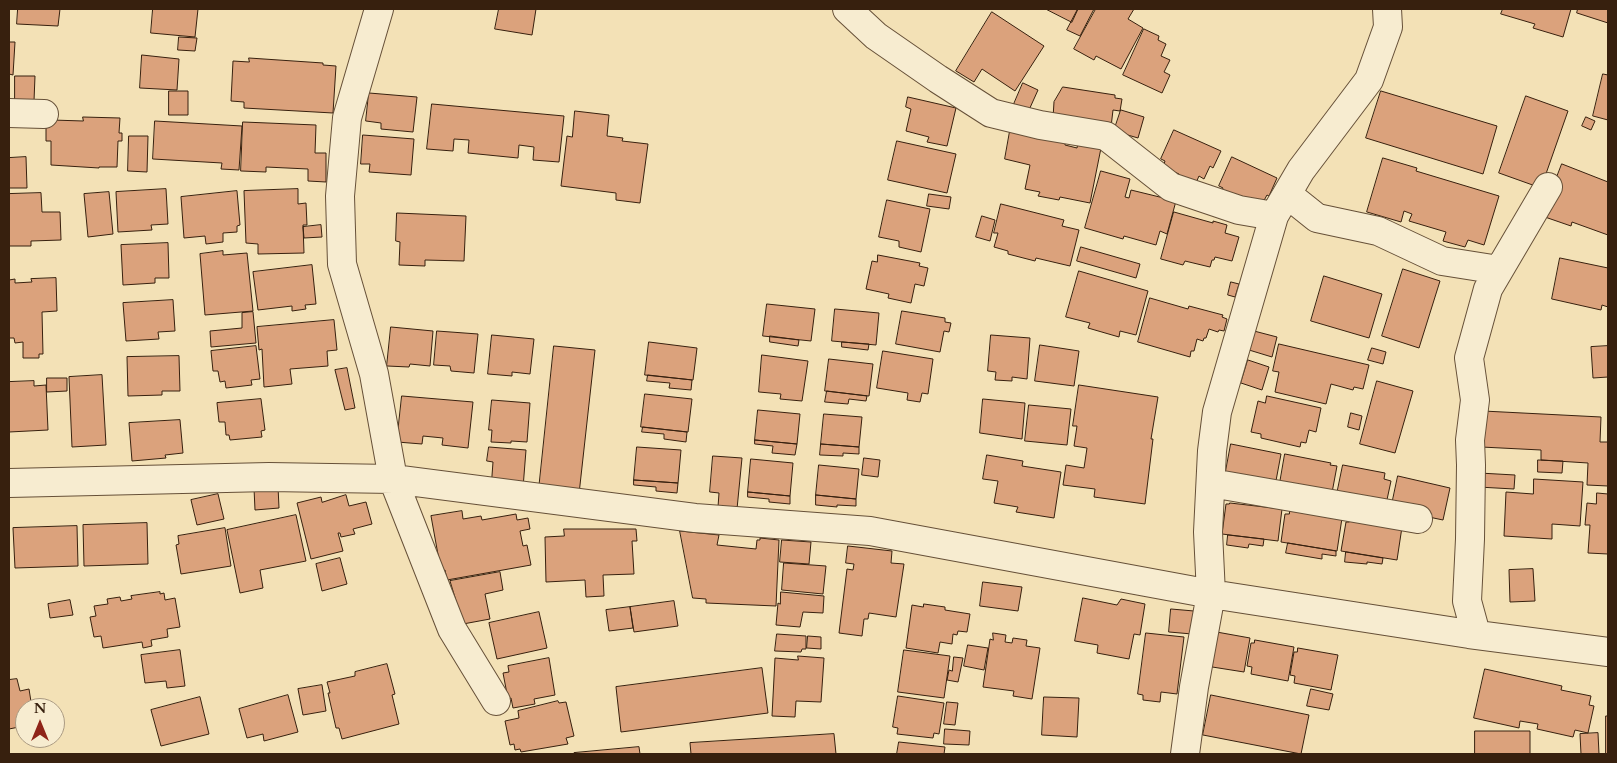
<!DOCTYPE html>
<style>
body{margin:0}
#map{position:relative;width:1617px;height:763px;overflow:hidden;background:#f3e1b6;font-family:Cardo,serif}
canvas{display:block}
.frame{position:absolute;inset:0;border:10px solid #37200e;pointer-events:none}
.north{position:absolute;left:15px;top:698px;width:50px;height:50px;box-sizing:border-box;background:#f7ecd0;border:1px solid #aa9a82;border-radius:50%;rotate:0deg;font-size:14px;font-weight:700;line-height:20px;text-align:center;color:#37200e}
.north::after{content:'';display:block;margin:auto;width:18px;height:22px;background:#8f2418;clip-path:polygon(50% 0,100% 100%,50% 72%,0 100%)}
</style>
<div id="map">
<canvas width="1617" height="763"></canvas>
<div class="frame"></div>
<div class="north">N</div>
</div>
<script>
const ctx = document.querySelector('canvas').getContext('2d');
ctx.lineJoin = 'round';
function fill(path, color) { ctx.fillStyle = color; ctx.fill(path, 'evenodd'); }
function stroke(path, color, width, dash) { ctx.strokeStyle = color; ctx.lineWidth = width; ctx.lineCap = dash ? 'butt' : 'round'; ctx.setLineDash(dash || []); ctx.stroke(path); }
const building = new Path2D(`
 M18 9H60L58 26 17 24Z
 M153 9H198L195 37 151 33Z
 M499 9H536L532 35 495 29Z
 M1046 9H1078L1072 22Z
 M1078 9H1094L1080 36 1067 30Z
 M1096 9H1134L1128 19 1143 28 1121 69 1096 56 1094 60 1074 49Z
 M1503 9H1571L1563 37 1533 28 1535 24 1501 14Z
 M1578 9H1608V23L1577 13Z
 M992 12 1044 46 1015 91 982 69 974 82 956 71Z
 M1144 29 1159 36 1158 40 1166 44 1161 56 1170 60 1164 72 1170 75 1162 93 1123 75Z
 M179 37 197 38 195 51 178 50Z
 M9 42H15L13 75 9 74Z
 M142 55 179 59 177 90 140 88Z
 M249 58 323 63V65L336 66 333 113 244 108V102L231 101 233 61 249 62Z
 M1603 74 1608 75V120L1593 116Z
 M15 76H35L34 101 15 100Z
 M1023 83 1038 90 1029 110 1014 104Z
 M1063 87 1115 95V98L1122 99 1120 111 1113 110 1111 127 1053 118 1054 102Z
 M169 91H188V115H169Z
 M1381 91 1497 126 1483 174 1366 138Z
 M369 93 417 97 413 132 381 129V123L366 121Z
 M1526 96 1568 111 1541 188 1499 173Z
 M908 97 956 108 947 146 927 142 929 137 906 131 911 109 906 107Z
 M432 104 564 116 559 162 533 160 534 147 519 145 518 158 468 153 469 140 454 139 453 151 427 149Z
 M1121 110 1144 117 1138 138 1114 131Z
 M575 111 609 115 607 136 623 138 622 141 648 144 640 203 616 200V193L561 186 567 136 572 137Z
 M83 117 120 118 119 133H122V141H118L117 167H99V168L51 165V141H46V122L52 120 83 121Z
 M1586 117 1595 121 1591 130 1582 126Z
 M155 121 242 126 239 170 221 169 222 163 153 159Z
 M243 122 316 125 315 153H326V182L308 181V169L266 167V172L241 171Z
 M1174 130 1221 151 1213 168 1210 166 1204 179 1199 176 1195 185 1178 177 1179 174 1163 167 1165 161 1161 159Z
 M1010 131 1065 142V145L1077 148 1078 143 1101 148 1090 203 1060 197 1059 200 1038 196 1040 192 1025 189 1030 165 1005 159Z
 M363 135 414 139 411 175 369 172 370 164H361Z
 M129 136H148L147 172 128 171Z
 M897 141 956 154 947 193 888 180Z
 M26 157 27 188H9V158Z
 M1232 157 1277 178 1269 196 1267 195 1261 206 1219 196 1223 188 1219 186Z
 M1383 158 1417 168 1416 171 1499 196 1484 245 1468 240 1465 247 1443 241 1446 232 1409 221 1412 214 1404 211 1401 222 1367 212Z
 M1562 164 1608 182V235L1572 222 1571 226 1542 216Z
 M1101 171 1130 179 1125 197 1129 198 1131 190 1176 201 1167 234 1160 231 1156 245 1124 236 1123 239 1085 228Z
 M166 189 168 224 151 225 152 230 118 232 116 192Z
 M298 189V204L306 203 307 225H303L304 253 258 254V244L246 243 244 191Z
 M237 191 240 225 237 226V232L223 233V242L206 244 205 236 184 238 181 197Z
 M109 192 113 234 88 237 84 194Z
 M41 193 42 212H60L61 240 31 241V246H9V194Z
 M929 194 951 197 949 209 927 206Z
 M887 200 930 209 921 252 899 247V241L879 237Z
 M1001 204 1064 220 1062 226 1079 230 1070 266 1036 258 1035 261 1008 254V251L994 247 998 233H994Z
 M1174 212 1213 223V221L1227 225 1225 233 1239 237 1232 261 1215 257 1214 260H1212L1210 267 1185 261 1183 265 1161 259Z
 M397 213 466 216 464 261 425 260V266L399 265 400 242 396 241Z
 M982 216 995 220 990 241 976 237Z
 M321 225 322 237 304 238 303 227Z
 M168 243 169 278H155V283L123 285 121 245Z
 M1081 247 1140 264 1136 278 1077 261Z
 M223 251V255L247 253 253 311 205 315 200 254Z
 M878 255 920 263 919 266 928 268 924 286 915 284 911 303 888 298 889 294 866 289 872 261 877 262Z
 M1560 258 1608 268V307L1602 305 1601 310 1552 299Z
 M312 265 316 304 305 305 306 309 292 311V306L258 310 253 272Z
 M1403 269 1440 281 1419 348 1382 336Z
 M1079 271 1148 291 1136 335 1120 331 1119 337 1088 328 1090 323 1066 317Z
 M1324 276 1382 294 1369 338 1311 321Z
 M56 278 57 311 42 312 43 354H39V358H23V342L15 343 14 338H9V344V280L15 279V283L32 282 31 279Z
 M1231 282 1239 284 1235 297 1228 295Z
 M1150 298 1188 309 1189 306 1223 315 1222 317 1227 319 1224 331 1219 330 1218 332 1209 329 1206 338H1204L1203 341 1197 339 1194 351H1191L1190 357 1138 342Z
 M173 300 175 331 158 332 159 339 126 341 123 303Z
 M767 304 815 309 811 341 763 336Z
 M835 309 879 313 876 345 832 341Z
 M902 311 945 318V322L951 323 949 332 944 331 940 352 896 344Z
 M253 312 256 343 211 347 210 331 242 328V313Z
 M334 320 337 350 327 351 328 366 290 369 292 384 264 387 262 349 259 350 257 327Z
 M391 327 433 331 430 366 410 364 409 367 387 366Z
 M437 331 478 334 474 373 451 371 450 366 434 365Z
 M1254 331 1277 337 1272 357 1249 350Z
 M492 335 534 339 530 374 512 372V376L488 374Z
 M991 335 1030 338 1027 379 1012 377V381L995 380 996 372 988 371Z
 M770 336 799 340 798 346 770 342Z
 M649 342 697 348 693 380 645 375Z
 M842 342 869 344 868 350 842 347Z
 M1279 344 1369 365 1363 389 1354 387 1353 390 1331 384 1326 404 1275 392 1279 372 1273 371Z
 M1040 345 1079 351 1074 386 1035 381Z
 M256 346 260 379 251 380 252 385 226 388 225 381 220 382 218 371H213L211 351Z
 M554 346 595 350 579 494 539 489Z
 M1608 346V377L1593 378 1591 347Z
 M1372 348 1386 352 1383 364 1368 360Z
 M883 351 933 359 928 394 922 393 920 402 907 400 908 393 877 388Z
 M762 355 808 361 802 401 780 399 781 394 759 392Z
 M179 356 180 391H162V395L128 396 127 357Z
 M829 359 873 364 869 396 825 391Z
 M1248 360 1269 367 1262 390 1241 383Z
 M347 368 355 408 345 410 335 370Z
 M102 375 106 445 72 447 69 377Z
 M648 375 692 380 691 390 669 388 670 383 647 381Z
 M47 378H67V391L47 392Z
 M34 381V386L46 385 48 430 9 432V382Z
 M1377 381 1413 391 1395 453 1360 444Z
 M1079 385 1158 397 1151 439H1153L1145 504 1094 497 1095 489 1063 485 1066 465 1084 468 1087 448 1074 446 1077 426H1073Z
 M827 391 867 396 866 401 849 399 848 404 825 402Z
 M645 394 692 399 688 432 641 427Z
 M402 396 473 402 468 448 442 445 443 438 423 436 422 444 397 442Z
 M1267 396 1321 408 1316 432 1309 430 1306 443 1301 442 1300 447 1261 438V434L1251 432 1258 401 1265 403Z
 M261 399 265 430 261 431 262 437 230 440 229 435H226L225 422H219L217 403Z
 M983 399 1025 403 1022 439 980 433Z
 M492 400 530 403 527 442 511 441V443L491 442 492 430H489Z
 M1029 405 1071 409 1067 445 1025 441Z
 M758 410 800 414 797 444 755 440Z
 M1483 411 1601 417 1600 442H1608V486L1587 485 1588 463 1541 460V450L1481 447Z
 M1351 413 1362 416 1359 430 1348 427Z
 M824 414 862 417 859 447 821 444Z
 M180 420 183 453 165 455 166 458 132 461 129 423Z
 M643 427 687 432 686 442 664 439V434L642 432Z
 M755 440 797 444 795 455 772 453 773 446 755 444Z
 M821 444 859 447V454L843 453V456L820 455Z
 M1231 444 1281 454 1275 486 1225 476Z
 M489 447 526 450 523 488 491 489 493 462 487 461Z
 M637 447 681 450 678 483 634 480Z
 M1285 454 1331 463 1330 465 1337 466 1331 498 1280 483Z
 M987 455 1023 461 1022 466 1061 472 1054 518 1016 512 1018 507 994 503 998 481 983 479Z
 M713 456 742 458 737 509 718 507 719 493 710 492Z
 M864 458 880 460 878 477 862 475Z
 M751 459 793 463 790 496 748 492Z
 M1538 460 1563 461 1562 473 1538 472Z
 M819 465 859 469 856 499 816 495Z
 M1343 465 1385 473 1384 479 1391 481 1385 509 1337 494Z
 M1479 473 1515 475 1514 489 1478 487Z
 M1398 476 1450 488 1443 520 1391 509Z
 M1534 479 1583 482 1580 526 1552 524V539L1504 536 1506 492 1533 494Z
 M634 480 678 483 677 493 656 491V487L634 485Z
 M278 486 279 508 255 510 254 488Z
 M748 492 790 496V504L769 502V499L748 497Z
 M1597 493 1608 494V554L1588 553 1590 525H1585L1587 503 1596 504Z
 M218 494 224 519 197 525 191 500Z
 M346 495 349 506 366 502 372 524 353 529 355 534 341 537 340 533H338L343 551 311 559 297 503 321 497 322 502Z
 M816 495 856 499V506L837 505V507L816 505Z
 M1230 503 1282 509 1278 541 1222 534 1226 504H1229Z
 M1290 510 1342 518 1337 551 1281 542 1285 514H1289Z
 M462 511 463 519 481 516 482 520 516 514 517 520 528 518 530 529 520 531 523 546 527 545 531 565 447 580 445 570 441 571 431 516Z
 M296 515 306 561 260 570 263 588 240 593 227 530Z
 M1350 520 1402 527 1397 560 1341 551 1346 522H1349Z
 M147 523 148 564 84 566 83 525Z
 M77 526 78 566 15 568 13 528Z
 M225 528 231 566 181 574 176 545 179 544 178 536Z
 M564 529H636L637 541H632L634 574 603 575 604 596 586 597 585 580 546 582 545 537 564 536Z
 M680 531 719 535 717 545 756 549 757 540H760V538L779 540 776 606 706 603V599L693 598Z
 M1228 535 1264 539 1263 546 1249 544 1248 548 1227 545Z
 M782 540 811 542 809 564 780 562Z
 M1288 543 1336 551V556L1322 554V559L1286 553Z
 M848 546 892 551 891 563 904 564 896 617 869 613 868 619H864L862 636 839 633 847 569 853 570 854 564 846 563Z
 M1346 552 1383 558 1382 564 1367 562V564L1345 562Z
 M340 558 347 584 322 591 316 564Z
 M784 563 826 566 823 594 782 590Z
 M1533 569 1535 601 1510 602 1509 570Z
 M500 572 503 590 485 594 490 619 463 624 450 581Z
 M983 582 1022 587 1018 611 980 606Z
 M160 592V594L164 593 165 600 175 598 180 627 167 629 168 637 151 640 152 646 143 648 142 642 103 648 101 636 94 637 90 617 96 616 94 606 108 604 107 599 120 597 121 601 132 599 131 596Z
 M781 592 824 596 823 613 803 612 800 627 776 625 778 603 780 604Z
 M1083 598 1117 605 1121 599 1145 604 1140 635 1134 634 1129 659 1097 653 1098 645 1075 641Z
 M70 600 73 615 50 618 48 604Z
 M674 601 678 626 634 632 630 607Z
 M924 604 945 607V610L970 614 967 632 958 631 957 635 953 634 952 644 940 642 938 653 906 648 912 605 923 607Z
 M630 607 633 628 609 631 606 610Z
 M1171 609 1194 611 1192 634 1169 632Z
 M539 612 547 648 497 659 489 623Z
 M1211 631 1250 638 1244 672 1206 666Z
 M993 633 1006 635 1005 642 1012 643 1013 638 1027 640 1026 646 1040 648 1032 699 1013 696 1014 691 983 687 990 639 993 640Z
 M1146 633 1184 637 1177 694 1161 692 1160 702 1143 700V695L1138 694Z
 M777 634 806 636V649H802L801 652 775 651Z
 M808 636 821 637V649L807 648Z
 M1255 640 1294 647 1288 681 1251 674 1252 667 1247 666 1251 643H1254Z
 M968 645 988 648 984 670 964 666Z
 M1298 648 1338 655 1331 690 1294 683 1295 676 1290 675 1294 652H1297Z
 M180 650 185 686 167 688 166 681 145 683 141 655Z
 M904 650 950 656 944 698 898 692Z
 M798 656 824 658 821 702 796 701 795 717 772 716 775 658 798 660Z
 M954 657 963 658 958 682 947 680 949 670 952 671Z
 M549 658 555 695 534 699 535 704 513 708 511 698 508 699 503 673 509 672 508 666Z
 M387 664 395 694 392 695 399 724 342 739 339 728H336L328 693H330L327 682 355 676V672Z
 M762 668 768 713 621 732 616 687Z
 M1485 669 1562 686 1561 690 1591 696 1589 705 1594 706 1588 733 1575 730 1573 737 1537 729 1538 724 1520 721 1519 728 1474 718Z
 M17 679 20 691 29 689 32 708H25V718L23 720 24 726 9 729V680Z
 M322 685 326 711 303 715 298 689Z
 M1311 689 1333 694 1329 710 1307 706Z
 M288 695 298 732 264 741 263 734 247 738 239 709Z
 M1211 695 1309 715 1301 754 1203 735Z
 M898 696 944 703 939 734 934 733 933 738 897 734 898 728 893 727Z
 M200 697 209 734 161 746 151 710Z
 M1044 697 1079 698 1077 737 1042 735Z
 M558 701 559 703 566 702 574 736 566 738 568 744 521 752 520 749 515 750 514 744 510 745 505 721 519 718 518 711Z
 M947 702 958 703 955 725 944 724Z
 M1606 716H1608V754H1606Z
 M945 729 970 731 969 745 944 744Z
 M1475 731H1530V754H1475Z
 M1598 733 1599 754H1581L1580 734Z
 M834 734 836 754H691L690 743Z
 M899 742 945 747 944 754H897Z
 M639 747 640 754H574V753Z`);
fill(building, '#dba27c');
stroke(building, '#37200e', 1);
const minor = new Path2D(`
 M379 9 347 118 340 196 342 264 374 374 393 479 452 629 496 701
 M847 9 876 36 938 79 991 113 1040 125 1106 136 1171 187 1239 210 1274 216
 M9 113 44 114
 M1287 194 1317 218 1378 231 1442 261 1499 270
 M9 483 269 477 393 479 695 518 870 531 1211 594 1469 634 1608 652
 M1211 483 1418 519
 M1476 634 1467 601 1470 539 1471 465 1470 440 1475 400 1469 358 1488 289 1548 187
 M1185 754 1194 687 1211 594 1208 532 1212 451 1217 412 1274 216 1301 170 1369 80 1388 27 1387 9`);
stroke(minor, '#665038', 30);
stroke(minor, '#f7ecd0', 28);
</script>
